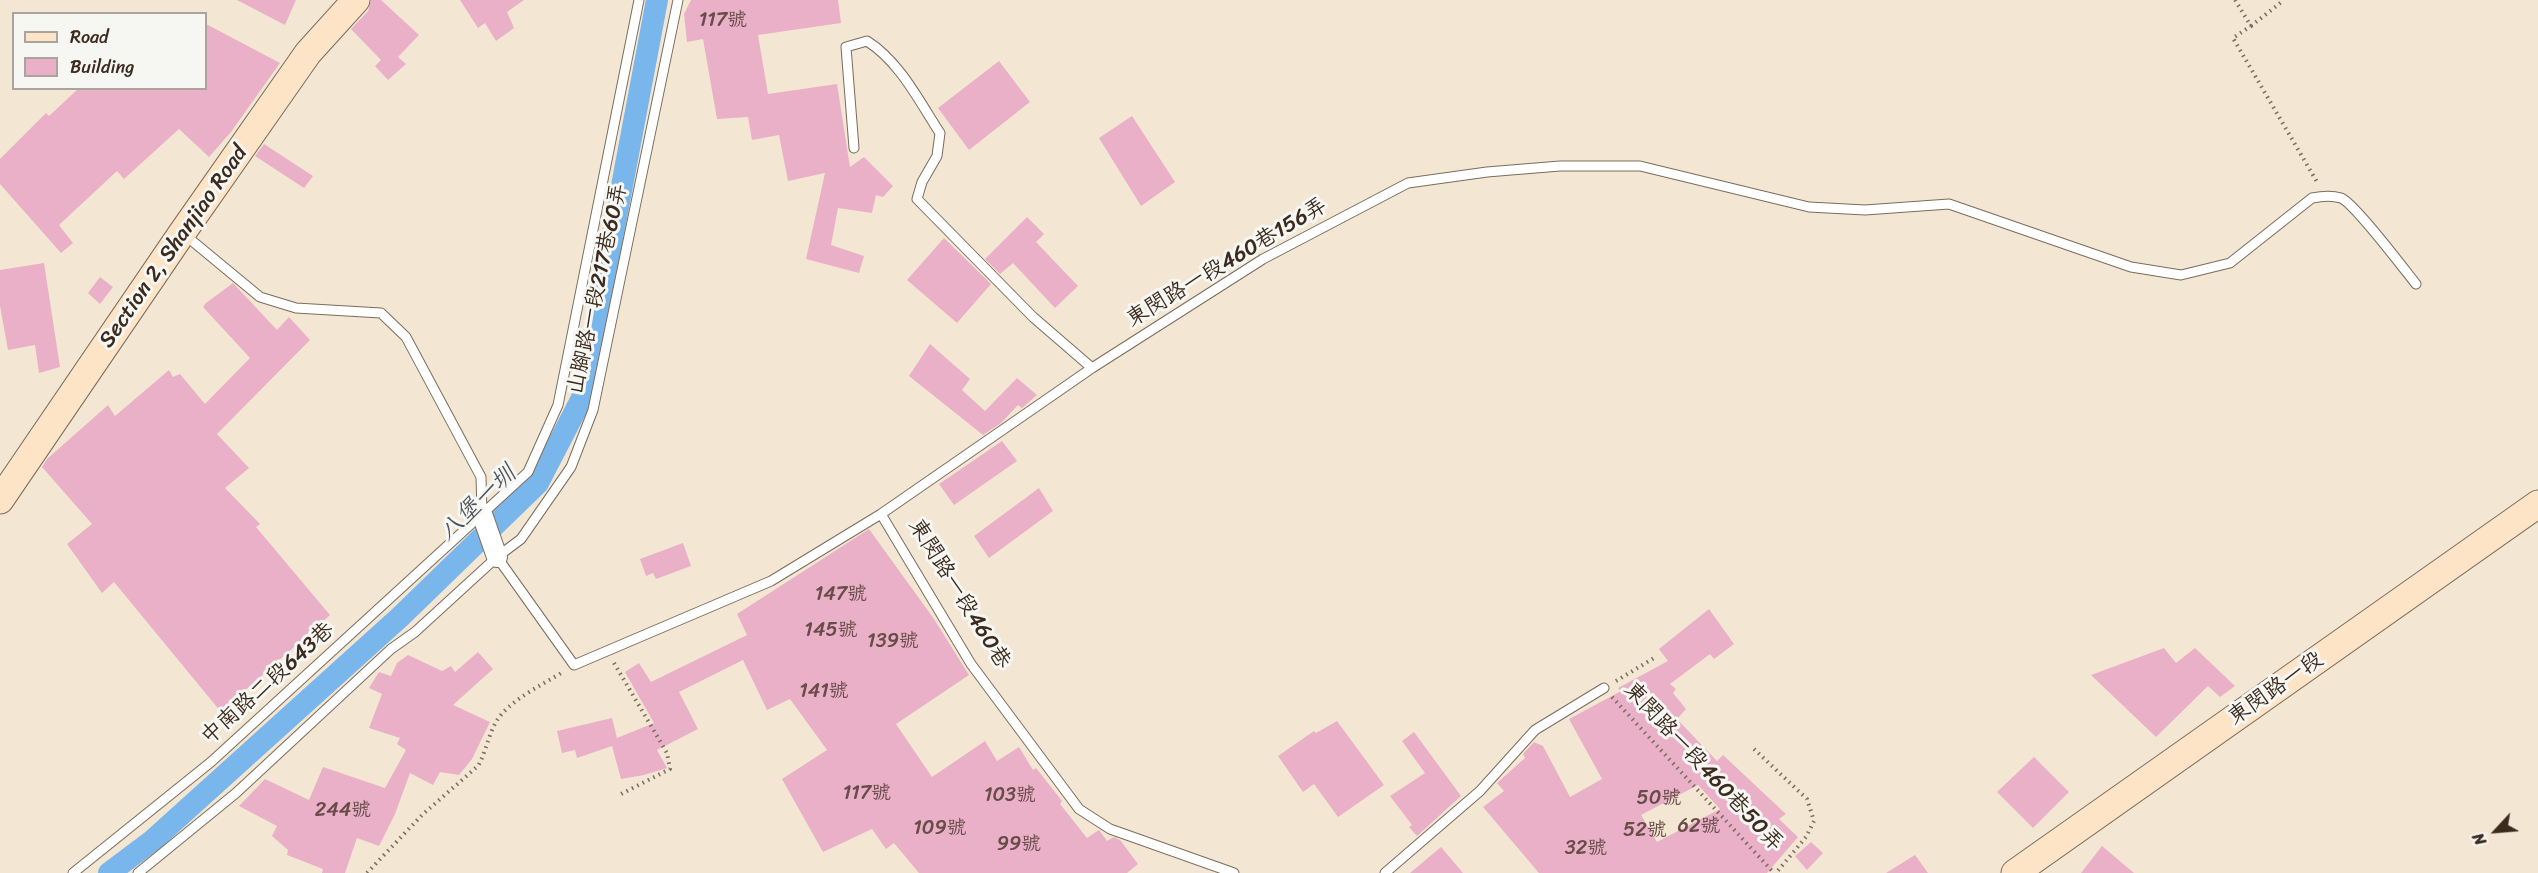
<!DOCTYPE html>
<meta charset="utf-8">
<style>
body{margin:0}
#map{position:relative;width:2538px;height:873px;overflow:hidden;background:#f3e7d3;font-family:Sriracha,sans-serif}
canvas{display:block}
.legend{position:absolute;left:12px;top:12px;width:195px;height:78px;box-sizing:border-box;background:#f6f6f2;border:2px solid #aba49d;margin:0;padding:8px 10px;list-style:none;font-size:18px;color:#3b2a1e}
.legend li{display:flex;align-items:center;gap:12px;height:30px}
.legend b{width:30px;border:2px solid #aba49d}
.north{position:absolute;left:2466px;top:801px;width:60px;height:60px;-webkit-text-stroke:4px #f6f6f2;paint-order:stroke;rotate:244deg;font-size:16px;font-weight:700;line-height:24px;text-align:center;color:#3b2a1e}
.north::after{content:'';display:block;margin:auto;width:21px;height:27px;background:#3b2a1e;clip-path:polygon(50% 0,100% 100%,50% 72%,0 100%)}
</style>
<div id="map">
<canvas width="2538" height="873"></canvas>
<ul class="legend">
<li><b style="height:8px;background:#fee4c6"></b>Road</li>
<li><b style="height:16px;background:#eab0c8"></b>Building</li>
</ul>
<div class="north">N</div>
</div>
<script>
const ctx = document.querySelector('canvas').getContext('2d');
ctx.lineJoin = 'round';
function stroke(path, color, width, dash) { ctx.strokeStyle = color; ctx.lineWidth = width; ctx.lineCap = dash ? 'butt' : 'round'; ctx.setLineDash(dash || []); ctx.stroke(path); }
function fill(path, color) { ctx.fillStyle = color; ctx.fill(path, 'evenodd'); }
function write(font, color, halo, rows, align = 'center') {
  ctx.font = font + ' Sriracha,"LXGW WenKai TC",sans-serif'; ctx.lineWidth = 6; ctx.setLineDash([]); ctx.textBaseline = 'middle'; ctx.strokeStyle = halo; ctx.fillStyle = color; for (const [text, x, y, turn = 0] of rows) {
    ctx.save(); ctx.translate(x, y); ctx.rotate((+turn || 0) * Math.PI / 180); ctx.textAlign = isNaN(turn) ? turn : align; if (halo) ctx.strokeText(text, 0, 0); ctx.fillText(text, 0, 0); ctx.restore();
  }
}
stroke(new Path2D(`
 M109 873 153 840 400 617 538 483 582 398 657 0`), '#79b6ec', 22);
fill(new Path2D(`
 M237 0H296L285 25Z
 M371 0H381L419 35 398 57 406 64 388 80 375 66 381 60 351 29 368 11Z
 M460 0H524L507 12 514 28 496 41 485 23 478 28Z
 M691 0H838L841 23 758 35 768 94 837 84 850 167 864 157 893 186 883 197 876 195 872 213 838 208 831 245 864 256 859 273 806 259 825 173 788 181 779 135 752 140 748 117 717 119 703 39 687 42 684 14Z
 M206 24 280 63 231 132 209 157 179 129 124 179 117 171 59 225 73 243 61 253 0 184V159L46 113 49 116 79 88H206Z
 M999 61 1030 102 969 150 938 108Z
 M1132 116 1175 182 1141 206 1099 138Z
 M264 144 313 176 304 188 255 156Z
 M1027 217 1044 234 1036 242 1078 286 1055 308 1013 263 1000 274 985 259Z
 M944 238 991 284 957 323 907 280Z
 M44 263 60 367 39 373 35 345 8 350 0 306V270Z
 M100 277 113 287 100 304 88 293Z
 M233 283 277 330 289 317 310 340 217 434 249 468 225 488 260 524 256 527 330 615 221 712 114 582 102 593 67 544 92 524 42 467 47 459 108 405 115 416 169 370 173 377 180 374 205 404 250 358 203 307 206 303Z
 M930 344 970 379 962 390 985 411 1017 378 1037 395 1022 408 1018 405 1001 423 983 435 909 376Z
 M1002 441 1017 461 954 505 939 484Z
 M1039 488 1053 511 989 558 974 536Z
 M869 529 934 619 969 675 896 724 932 777 985 741 997 761 1019 747 1033 770 1036 768 1062 801 1060 804 1087 838 1099 830 1107 841 1114 837 1120 840 1138 864 1127 873H919L894 843 886 849 872 829 823 852 782 779 827 750 790 699 767 710 743 660 679 692 698 729 657 750 667 768 644 775 621 779 612 746 577 758 575 750 562 753 557 731 612 718 617 738 654 723 625 672 639 663 651 682 747 635 737 614Z
 M683 543 691 566 656 579 653 573 646 576 640 559Z
 M1709 609 1734 644 1714 659 1710 654 1670 684 1676 689 1673 693 1686 709 1677 719 1717 761 1723 755 1786 814 1779 819 1798 837 1767 873H1539L1483 807 1504 791 1497 783 1525 758 1523 754 1534 742 1543 746 1570 797 1602 779 1569 719 1621 691 1618 688 1668 661 1659 649ZM1698 785 1720 809 1657 842 1641 815Z
 M2164 648 2176 663 2195 648 2235 686 2220 697 2208 686 2156 737 2091 675Z
 M478 652 493 669 453 705 490 722 472 759 459 775 440 772 433 785 410 773 395 814 379 846 357 838 345 873H322L323 869 287 855 288 850 272 836 277 826 239 806 265 779 309 800 323 767 385 788 406 750 397 744 400 738 369 728 382 694 369 688 379 672 391 676 397 663 408 655 442 671 451 666 455 672Z
 M1337 721 1384 785 1338 817 1314 784 1303 792 1278 756 1314 731 1316 733Z
 M1414 732 1461 796 1417 836 1409 827 1412 825 1390 796 1425 773 1402 741Z
 M2034 757 2069 792 2033 828 1997 792Z
 M1811 842 1823 853 1807 870 1795 856Z
 M2102 846 2134 873H2081Z
 M1441 847 1463 873H1410Z
 M1915 855 1928 873H1886Z`), '#eab0c8');
const lane = new Path2D(`
 M854 148 846 47 867 41C900 62 919 101 940 133L937 156 922 182 917 199 1033 317 1092 368
 M185 235 260 297 296 308 381 313 406 337 481 477 482 514
 M881 514 1092 368 1263 259 1408 183 1487 172 1560 166H1640L1809 207 1865 210 1949 204 2131 267 2181 275 2230 263 2312 198C2322 196 2331 195 2341 198 2354 203 2404 269 2416 284
 M497 557 574 665 771 581 881 514 971 664 1079 809 1110 829 1234 873
 M73 873 211 762 528 472 558 405 639 0
 M138 873 236 793 391 649 415 632 497 557 521 539 571 467 593 410 678 0
 M1385 873 1480 791 1535 730 1604 688`);
const street = new Path2D(`
 M482 514 497 557`);
const secondary = new Path2D(`
 M0 500 182 233 308 53 356 0
 M2015 873 2538 504`);
stroke(lane, '#7b6c5d', 11);
stroke(street, '#7b6c5d', 22);
stroke(secondary, '#7b6c5d', 29);
stroke(new Path2D(`
 M2235 0 2251 26 2233 38 2317 182
 M2251 26 2284 0
 M614 663 667 753 670 769 621 794
 M1616 681 1654 658
 M1612 697 1774 873
 M1754 749 1807 799 1814 821 1806 837 1776 873
 M367 873 422 815 478 766C486 752 488 736 496 722 507 702 543 684 563 672`), '#7b6c5d', 4, [1.5, 4.5]);
stroke(lane, '#fff', 9);
stroke(street, '#fff', 20);
stroke(secondary, '#fee4c6', 27);
write('20px', '#674c48', null, [
 ["117號",723,21],
 ["147號",841,595],
 ["145號",831,631],
 ["139號",893,642],
 ["141號",824,692],
 ["117號",867,794],
 ["103號",1010,796],
 ["50號",1659,799],
 ["244號",343,811],
 ["62號",1699,827],
 ["109號",940,829],
 ["52號",1645,831],
 ["99號",1019,845],
 ["32號",1586,849]
]);
write('22px', '#3b2a1e', '#f6f6f2', [
 ["Section 2, Shanjiao Road",174,247,-55],
 ["東閔路一段460巷156弄",1227,263,-31],
 ["山腳路一段217巷60弄",598,289,-78],
 ["東閔路一段460巷",959,594,58],
 ["中南路二段643巷",268,684,-42],
 ["東閔路一段",2276,689,-35],
 ["東閔路一段460巷50弄",1703,767,47]
]);
write('italic 24px', '#4e545c', '#f6f6f2', [
 ["八堡一圳",478,504,-44]
]);
</script>
